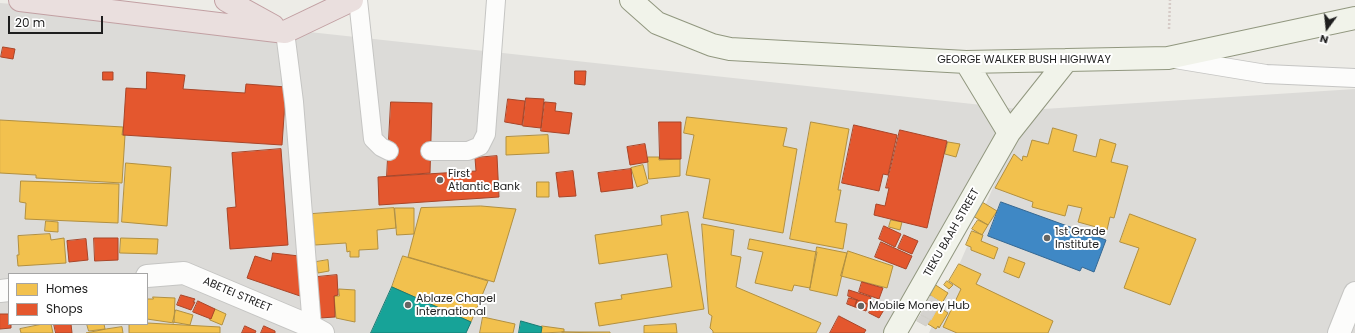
<!DOCTYPE html>
<style>
body{margin:0}
#map{position:relative;width:1355px;height:333px;overflow:hidden;background:#edece7;font-family:Poppins,sans-serif}
canvas{display:block}
.legend{position:absolute;left:8px;top:273px;width:140px;height:52px;box-sizing:border-box;background:#fff;border:1px solid #a5a5a5;margin:0;padding:5px 7px;list-style:none;font-size:12px;color:#1e1e1e}
.legend li{display:flex;align-items:center;gap:8px;height:20px}
.legend b{width:20px;border:1px solid #a5a5a5}
.north{position:absolute;left:1307px;top:8px;width:40px;height:40px;-webkit-text-stroke:3px #fff;paint-order:stroke;rotate:195deg;font-size:11px;font-weight:700;line-height:16px;text-align:center;color:#1e1e1e}
.north::after{content:'';display:block;margin:auto;width:14px;height:18px;background:#1e1e1e;clip-path:polygon(50% 0,100% 100%,50% 72%,0 100%)}
.scale{position:absolute;left:8px;top:16px;width:95px;height:18px;box-sizing:border-box;border:2px solid #1e1e1e;border-top:0;padding-left:5px;font-size:12px;line-height:14px;white-space:nowrap;color:#1e1e1e;-webkit-text-stroke:3px #fff;paint-order:stroke}
</style>
<div id="map">
<canvas width="1355" height="333"></canvas>
<ul class="legend">
<li><b style="height:11px;background:#f2c14e"></b>Homes</li>
<li><b style="height:11px;background:#e4572e"></b>Shops</li>
</ul>
<div class="north">N</div>
<div class="scale">20 m</div>
</div>
<script>
const context = document.querySelector('canvas').getContext('2d');
context.lineJoin = 'round';
function fillPath(path, color) { context.fillStyle = color; context.fill(path, 'evenodd'); }
function stroke(path, color, width, dash) { context.strokeStyle = color; context.lineWidth = width; context.lineCap = dash ? 'butt' : 'round'; context.setLineDash(dash || []); context.stroke(path); }
function label(font, color, halo, rows, align = 'center') {
  context.font = font + ' Poppins,sans-serif'; context.lineWidth = 4; context.setLineDash([]); context.textBaseline = 'middle'; context.strokeStyle = halo; context.fillStyle = color; for (const [text, x, y, turn = 0] of rows) {
    context.save(); context.translate(x, y); context.rotate((+turn || 0) * Math.PI / 180); context.textAlign = isNaN(turn) ? turn : align; if (halo) context.strokeText(text, 0, 0); context.fillText(text, 0, 0); context.restore();
  }
}
const residential = new Path2D(`
 M0,3L171,17L1028,110L1355,89V333H929L1025,115L901,333H0ZM9,274H147V324H9Z`);
const homes = new Path2D(`
 M687,117L787,128L783,146L797,149L783,233L703,218L710,179L686,175L694,135L684,133Z
 M0,120L123,127L122,135H125L122,183L36,178V175L0,173Z
 M811,122L849,129L838,190H841L835,222L847,224L843,249L790,239Z
 M1053,128L1077,135L1073,151L1096,157L1100,139L1116,144L1111,162L1128,166L1114,218L1110,217L1107,230L1078,222L1082,208L1068,205L1065,216L1032,207L1033,202L995,188L1014,154L1022,161L1023,156L1027,157L1032,140L1048,144Z
 M548,135L549,153L506,155V137Z
 M948,142L960,144L956,157L945,154Z
 M648,157H659V160L680,159V176L649,179Z
 M126,163L171,167L167,226L122,222Z
 M643,165L648,183L637,187L631,168Z
 M21,181L119,184L118,223L25,219L26,203L20,202Z
 M537,182H549V197H537Z
 M982,202L997,211L988,225L973,216Z
 M481,206L516,209L494,282L408,257L421,208Z
 M394,208L396,228L377,230L378,249L359,250V257H350V251L347,252L346,243L315,245L312,214Z
 M395,208H414V234L397,235Z
 M688,212L704,309L599,326L595,303L622,299L621,295L672,287L667,254L599,264L595,235L662,225L661,216Z
 M1130,214L1196,239L1170,305L1124,288L1139,248L1120,242Z
 M891,220L902,222L900,230L889,227Z
 M978,220L988,225L982,235L972,229Z
 M46,221L58,222V232L45,231Z
 M702,224L734,230L731,255L741,257L736,287L821,323L816,333H713V331L710,328L712,316L709,314Z
 M972,231L983,235L981,241L998,248L994,259L971,250V247L966,245Z
 M50,234L51,240L64,238L66,263L18,266L17,255H19L18,236Z
 M121,238L158,239L157,254L120,253Z
 M750,239L817,252L810,288L794,285L792,291L755,283L763,252L748,249Z
 M817,247L847,253L837,296L810,290Z
 M848,251L893,266L887,288L841,276Z
 M403,256L488,281L471,322L392,287Z
 M1009,257L1025,263L1019,278L1004,272Z
 M328,260L329,271L318,273L316,262Z
 M959,264L981,274L976,284L1053,321L1048,333H957L943,327L961,289L949,281Z
 M947,281L953,285L949,289L944,285Z
 M934,284L948,293L942,303L928,294Z
 M339,289L355,290V322L336,318L334,296H339Z
 M153,297L175,298L174,323L147,319V299H153Z
 M939,307L948,313L939,328L938,326L936,329L928,324Z
 M215,309L226,314L222,325L210,320Z
 M176,310L193,315L190,325L173,322Z
 M483,317L515,324L513,333H480Z
 M147,323L220,327V333H129V324Z
 M43,324H51L53,333H21L20,329Z
 M87,324H104L105,329L89,331Z
 M676,324L677,333H644V326Z
 M542,326L564,329V332L541,333Z
 M122,327L123,333H86L106,329Z
 M562,332H610V333Z`);
const shops = new Path2D(`
 M3,47L15,49L13,59L1,57Z
 M575,71H586L585,85L575,84Z
 M103,72H113V80H103Z
 M147,72L185,75L183,89L245,93L246,84L286,87L282,145L123,135L126,88L146,89Z
 M526,98L544,99L541,128L523,126Z
 M508,99L525,101L522,125L505,122Z
 M391,102L432,103L430,173L387,176Z
 M545,102L556,103L555,111L572,113L569,134L541,131Z
 M659,122H681V159H660Z
 M854,125L897,135L888,175L883,174L879,191L842,183Z
 M900,130L947,141L927,228L874,215L876,204L885,206L889,188H886Z
 M645,144L648,162L630,165L627,147Z
 M281,149L288,245L230,249L227,208L236,207L232,153Z
 M497,156L499,197L379,205L378,177L476,171L475,158Z
 M631,169L633,188L601,192L598,173Z
 M573,171L576,196L559,197L556,173Z
 M884,226L901,234L895,247L879,239Z
 M904,235L918,241L912,254L898,248Z
 M94,238H118V260L95,261Z
 M86,239L88,260L69,262L67,241Z
 M881,242L912,256L906,269L875,257Z
 M273,253L299,256L303,297L247,278L255,256L271,261Z
 M337,275L338,295L334,296L335,317L320,318L317,277Z
 M862,282L883,288L879,299L859,292Z
 M849,290L871,297L869,305L848,296Z
 M181,295L195,299L193,302H195L191,310L177,305Z
 M849,298L857,300L855,307L847,304Z
 M857,300L868,304L866,311L855,307Z
 M198,301L215,309L211,319L193,312Z
 M874,302L885,308L879,318L869,313Z
 M0,314H9V324H11V328L0,329Z
 M839,316L866,330L864,333H830Z
 M54,324H71L72,333H56Z
 M245,326L256,331L255,333H242Z
 M264,326L275,331V333H261Z`);
const schools = new Path2D(`
 M1001,202L1106,240L1094,272L1082,267L1080,271L988,236Z`);
const public = new Path2D(`
 M392,287L471,322L466,333H371Z
 M521,321L542,327L541,333H519Z`);
const building = new Path2D(`
 M931,296L942,303L937,311L927,304Z
 M926,305L936,311L931,320L921,315Z
 M921,315L930,320L926,326L917,321Z`);
const path = new Path2D(`
 M1169,29L1170,0`);
const lane = new Path2D(`
 M358,0L373,139L381,147L389,151
 M285,32L294,102L312,327
 M1175,59L1266,74L1355,78
 M430,151H468L480,146L486,134L496,0`);
const street = new Path2D(`
 M147,276L184,273L312,327L323,333
 M0,291L9,290
 M1339,333L1355,293`);
const secondary = new Path2D(`
 M631,0L657,23L712,45L730,49L966,62L1168,58L1355,18
 M966,62L1009,133
 M895,333L1009,133L1067,60`);
const highway = new Path2D(`
 M20,0L285,32L352,0
 M226,0L273,26`);
const markers = [
 [440,180,4,"#666664"],
 [1047,238,4,"#666664"],
 [408,305,4,"#666664"],
 [861,306,4,"#666664"]
];
const streetNames = [
 ["GEORGE WALKER BUSH HIGHWAY",1024,60],
 ["TIEKU BAAH STREET",952,233,-60],
 ["ABETEI STREET",237,295,23]
];
const poiNames = [
 ["First",448,174],
 ["Atlantic Bank",448,187],
 ["1st Grade",1055,232],
 ["Institute",1055,245],
 ["Ablaze Chapel",416,299],
 ["International",416,312],
 ["Mobile Money Hub",869,306]
];
fillPath(residential, '#dcdbd8');
fillPath(homes, '#f2c14e');
stroke(homes, '#b29040', 1);
fillPath(shops, '#e4572e');
stroke(shops, '#a94629', 1);
fillPath(schools, '#3f88c5');
stroke(schools, '#356893', 1);
fillPath(public, '#17a398');
stroke(public, '#197b73', 1);
fillPath(building, '#d4d2ce');
stroke(building, '#d0cec8', 1);
stroke(lane, '#c5c5c3', 20);
stroke(street, '#c5c5c3', 24);
stroke(secondary, '#91977f', 24);
stroke(highway, '#c2a0a3', 24);
stroke(path, '#d6cbc7', 2.5, [2, 2]);
stroke(lane, '#fcfcfb', 18);
stroke(street, '#fcfcfb', 22);
stroke(secondary, '#f1f3ea', 22);
stroke(highway, '#eadfde', 22);
for (const [x, y, r, color] of markers) { const dot = new Path2D(); dot.arc(x, y, r, 0, 2 * Math.PI); context.fillStyle = color; context.fill(dot); stroke(dot, '#fff', 1.5); }
label('11px', '#1e1e1e', '#fff', streetNames);
label('11px', '#1e1e1e', '#fff', poiNames, 'left');
</script>
